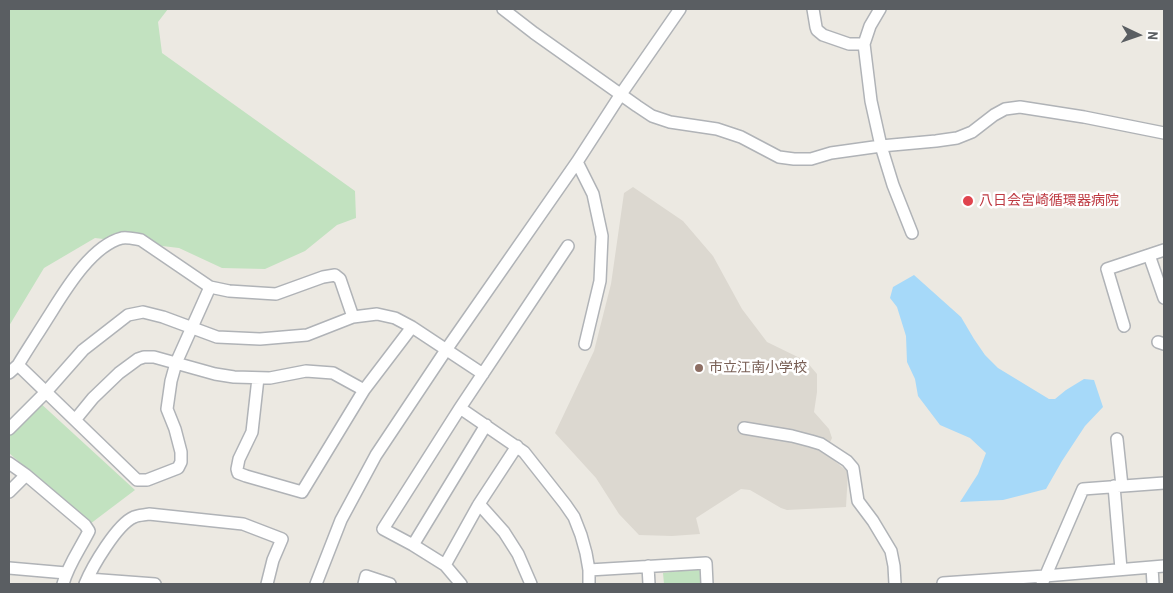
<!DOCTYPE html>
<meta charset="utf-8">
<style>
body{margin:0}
#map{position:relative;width:1173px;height:593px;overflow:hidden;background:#ece9e2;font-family:"Archivo Narrow",sans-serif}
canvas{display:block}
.frame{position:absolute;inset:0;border:10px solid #5a5e62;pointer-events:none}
.north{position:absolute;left:1113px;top:10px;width:50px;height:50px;-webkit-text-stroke:4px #fff;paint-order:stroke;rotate:93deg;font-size:14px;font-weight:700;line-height:20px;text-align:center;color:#5a5e62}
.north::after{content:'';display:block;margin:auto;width:18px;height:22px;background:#5a5e62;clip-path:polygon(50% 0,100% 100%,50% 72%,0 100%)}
</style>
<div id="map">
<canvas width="1173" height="593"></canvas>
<div class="frame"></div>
<div class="north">N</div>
</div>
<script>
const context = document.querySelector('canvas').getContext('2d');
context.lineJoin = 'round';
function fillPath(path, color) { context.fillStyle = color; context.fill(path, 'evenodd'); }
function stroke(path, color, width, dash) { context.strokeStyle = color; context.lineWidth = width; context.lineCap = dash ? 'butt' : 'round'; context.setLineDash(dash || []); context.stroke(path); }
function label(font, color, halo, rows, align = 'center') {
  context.font = font + ' "Archivo Narrow","Noto Sans JP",sans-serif'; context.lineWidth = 5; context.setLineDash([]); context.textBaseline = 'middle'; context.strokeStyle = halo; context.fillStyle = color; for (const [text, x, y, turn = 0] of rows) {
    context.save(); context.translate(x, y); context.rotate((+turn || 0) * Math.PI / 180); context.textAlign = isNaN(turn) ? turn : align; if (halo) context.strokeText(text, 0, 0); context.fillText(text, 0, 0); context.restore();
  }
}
const education = new Path2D(`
 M633,187L683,221L713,256L742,309L767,342L806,361L817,374V392L814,412L829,429L832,438L825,453L848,472L846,507L787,510L781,508L750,490L741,489L696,518L700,534L672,536L639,535L619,514L596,478L555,433L594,351L611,284L624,193Z`);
const green = new Path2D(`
 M9,9H168L158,22L162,53L355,191L356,218L337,225L305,251L265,269L222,268L179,248L95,238L44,268L9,326Z
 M38,401L135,490L90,524L9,453V433Z
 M702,568L703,584H664L663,573Z`);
const water = new Path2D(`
 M914,275L961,317L974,339L985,355L998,368L1049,399H1055L1066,390L1084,379L1094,380L1103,407L1085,426L1062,461L1046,489L1003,500L960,502L978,474L986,453L970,438L940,425L918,396L915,379L907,362L906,336L897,307L890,298L893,287Z`);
const minor = new Path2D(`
 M503,9L534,33L637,106L652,116L670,122L717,129L741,137L779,157L794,159H811L831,153L881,146L936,141L957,138L972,132L994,115L1005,109L1020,107L1084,117L1164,133
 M813,9L816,27L817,30L823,35L849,44H864
 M880,9L870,26L864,44L871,101L881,146L893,185L912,233
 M577,162L593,194L602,236L600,281L585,344
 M1149,255L1164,298
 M1124,326L1107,269L1164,250
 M1158,342L1164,344
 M18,365L137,480H147L178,468L181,462V452L175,429L167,409L171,381L176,363L210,287
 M9,373L18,365C27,350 37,335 47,319C63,294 90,246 122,238C128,237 135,239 141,240L210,287L229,291L276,294L323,277L335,275L340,279L353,317
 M258,378L252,432L239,459L237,469L238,473L246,476L302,492L364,390L412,327
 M460,408L524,452L565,504L574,517L581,535L586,553L589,570V584
 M75,420L93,398L119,373L138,359L144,357H154L215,374L234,377L270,378L306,371L333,373L364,390
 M744,428L792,436L811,441L821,444L847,461L853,468L858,501L873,521L891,551L894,566L895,584
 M9,429L45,393L83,350L128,315L143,312L163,317L217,337L260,339L307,335L353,317L377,314L395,318L412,327L483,374
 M1117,439L1122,486
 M9,463L26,475L85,525L89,531C80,549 68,565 63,584
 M1114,486L1121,569
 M9,492L26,475
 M479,504L504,532L518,554L531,584
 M413,545L486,425
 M445,565L479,504L517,446
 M648,566L649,584
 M1152,567L1153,584
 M9,568L66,573
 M589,570L706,563L707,584
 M88,579L155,584
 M85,584C92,567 117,524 134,517C138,515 145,515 149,514L243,524L282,539L273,560L267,584
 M316,584L341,520L376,455L446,350L577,162L621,94L680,9
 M364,584L366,576L390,584
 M461,584L445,565L413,545L383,529L460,408L568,246
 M943,584V583L1045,576L1164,566
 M1042,584L1083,489L1164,483`);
const markers = [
 [968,201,6,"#e0444e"],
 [699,368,5,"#8d6e63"]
];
const healthNames = [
 ["八日会宮崎循環器病院",979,201]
];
const educationNames = [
 ["市立江南小学校",709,368]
];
fillPath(education, '#dcd8d0');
fillPath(green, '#c2e2c0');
fillPath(water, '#a6d9f9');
stroke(minor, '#b0b3b7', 14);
stroke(minor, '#fff', 11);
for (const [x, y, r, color] of markers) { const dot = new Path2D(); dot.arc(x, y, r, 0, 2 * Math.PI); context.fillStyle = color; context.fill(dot); stroke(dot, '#fff', 2); }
label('14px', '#be3a42', '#fff', healthNames, 'left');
label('14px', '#785e54', '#fff', educationNames, 'left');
</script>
